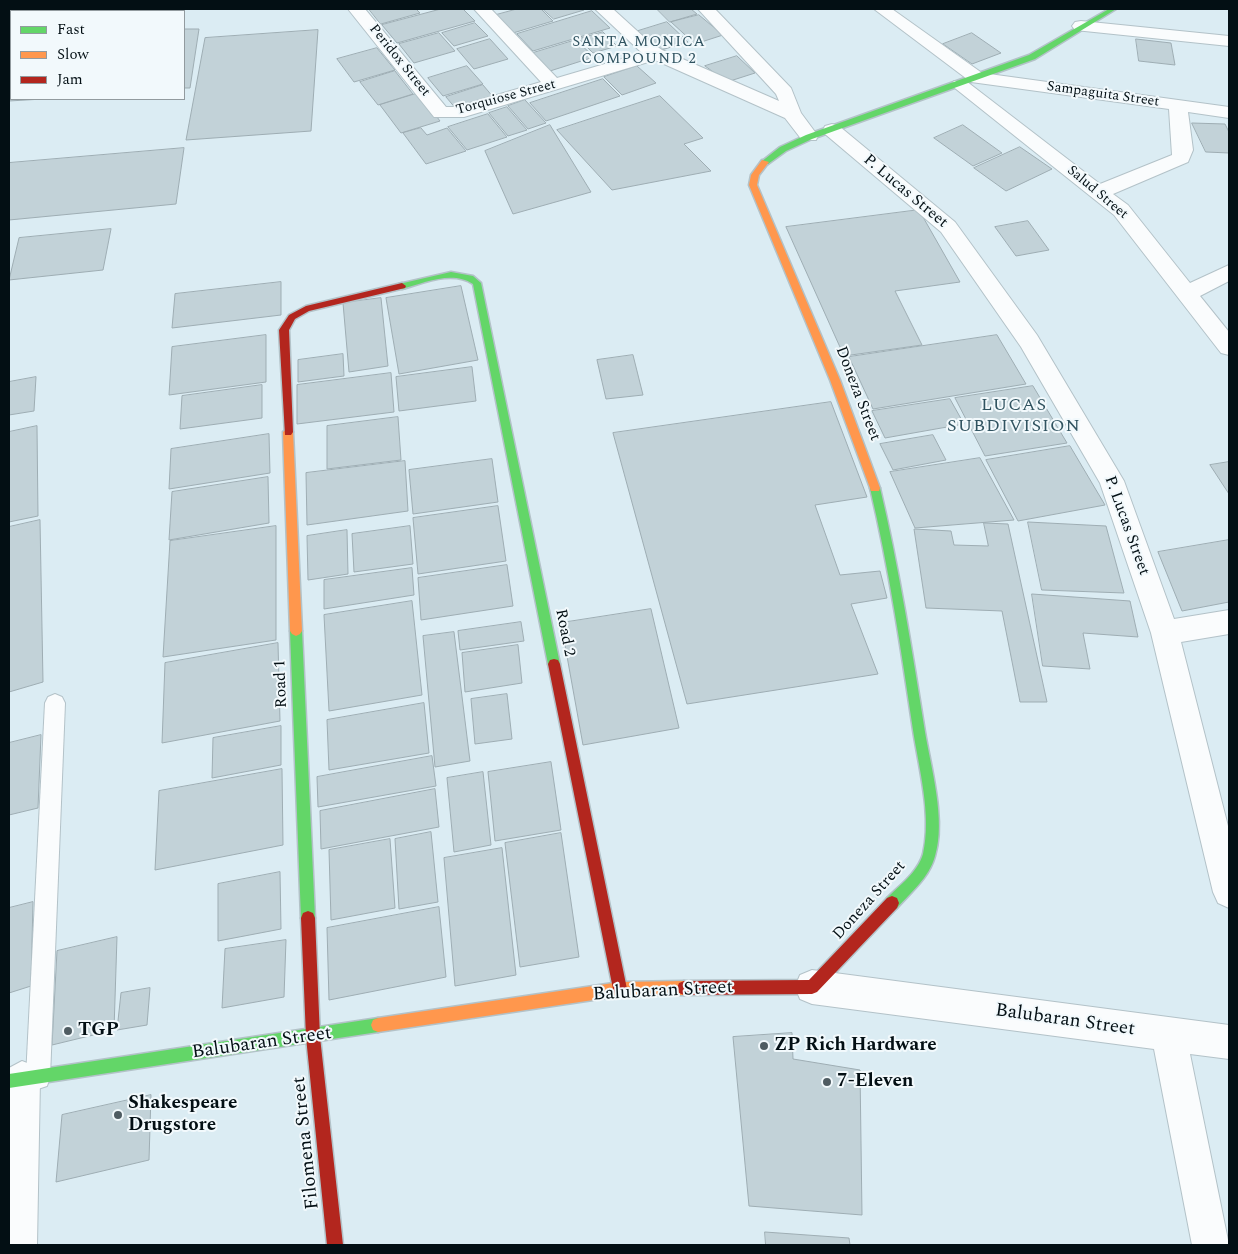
<!DOCTYPE html>
<html>
<head>
<meta charset="utf-8">
<style>
	body { margin:0 }
	#map { position:relative; width:1238px; height:1254px; overflow:hidden; background:#dbecf3; font-family:Spectral,serif }
	canvas { display:block }
	.frame { position:absolute; inset:0; border:10px solid #030f14; pointer-events:none }
	.legend { position:absolute; left:10px; top:10px; width:175px; height:90px; box-sizing:border-box; background:#f2f9fc; border:1px solid #929b9f; margin:0; padding:6px 9px; list-style:none; font-size:15px; color:#030f14 }
	.legend li { display:flex; align-items:center; gap:10px; height:25px }
	.legend b { width:25px; border:1px solid #929b9f }
</style>
</head>
<body>
<div id="map">
<canvas width="1238" height="1254"></canvas>
<div class="frame"></div>
<ul class="legend">
<li><b style="height:6px;background:#63d668"></b>Fast</li>
<li><b style="height:6px;background:#ff974d"></b>Slow</li>
<li><b style="height:6px;background:#b3261e"></b>Jam</li>
</ul>
</div>
<script>
const context = document.querySelector('canvas').getContext('2d');
context.lineJoin = 'round';
function paint(path, color) {
  context.fillStyle = color;
  context.fill(path, 'evenodd');
}
function stroke(path, color, width, dash) {
  context.strokeStyle = color;
  context.lineWidth = width;
  context.lineCap = dash ? 'butt' : 'round';
  context.setLineDash(dash || []);
  context.stroke(path);
}
function label(font, color, halo, rows, align = 'center') {
  context.font = font + ' Spectral,serif';
  context.lineWidth = 4;
  context.setLineDash([]);
  context.textBaseline = 'middle';
  context.strokeStyle = halo;
  context.fillStyle = color;
  for (const [text, x, y, turn = 0] of rows) {
    context.save();
    context.translate(x, y);
    context.rotate((+turn || 0) * Math.PI / 180);
    context.textAlign = isNaN(turn) ? turn : align;
    if (halo) context.strokeText(text, 0, 0);
    context.fillText(text, 0, 0);
    context.restore();
  }
}
const building = new Path2D(`
	M86,9H127L128,11H86Z
	M369,9H416L420,13L381,24Z
	M441,9H463L475,21L397,43L382,25Z
	M517,9H541L553,21L513,33L496,15Z
	M543,9H582L584,10L554,19Z
	M657,9H691L697,14L670,22Z
	M592,11L610,28L533,51L517,34Z
	M699,15L723,35L695,44L671,22Z
	M667,22L688,42L658,51L638,31Z
	M475,23L488,36L454,46L442,33Z
	M9,28H11V99H43L9,101Z
	M184,29H199L190,88H184Z
	M318,30L311,131L186,140L205,38Z
	M603,32L617,46L593,53L579,39Z
	M439,33L455,51L414,63L399,44Z
	M972,33L1001,53L972,64L943,44Z
	M490,39L508,59L474,69L457,49Z
	M1136,39L1171,43L1175,65L1139,61Z
	M576,40L594,57L550,71L533,53Z
	M377,48L395,70L354,82L337,59Z
	M737,56L755,73L727,82L705,66Z
	M467,66L483,84L443,96L428,78Z
	M637,66L656,83L622,95L604,77Z
	M395,71L413,94L378,105L360,82Z
	M603,79L620,96L546,121L530,103Z
	M483,85L494,98L457,110L446,97Z
	M419,93L440,121L401,133L380,105Z
	M660,96L703,138L684,144L711,171L612,190L557,130Z
	M525,100L546,123L528,129L508,106Z
	M507,107L527,130L508,136L489,113Z
	M488,114L507,137L467,150L448,127Z
	M1192,123L1225,124L1229,132V153L1206,152Z
	M550,125L591,192L513,214L485,151Z
	M963,125L1002,153L973,166L934,138Z
	M421,128L427,135L447,128L466,151L426,164L403,133Z
	M1020,147L1052,169L1006,191L974,168Z
	M184,148L176,204L9,220V163Z
	M919,210L960,282L895,291L922,345L844,356L786,227Z
	M1028,221L1049,250L1016,256L995,227Z
	M111,229L103,270L9,280L19,238Z
	M281,282V315L172,328L175,294Z
	M461,286L478,360L399,374L386,298Z
	M381,298L388,366L349,372L343,303Z
	M266,335V382L169,395L172,347Z
	M997,335L1026,384L873,409L849,357Z
	M343,354L344,376L298,382V360Z
	M633,355L643,395L606,399L597,360Z
	M472,367L476,401L399,411L396,377Z
	M391,373L394,412L297,424V385Z
	M36,377L34,411L9,415V382Z
	M262,385V418L180,429L182,396Z
	M1033,386L1067,443L985,456L955,398Z
	M950,399L964,424L885,438L872,411Z
	M831,402L867,497L815,505L840,575L880,571L887,598L851,604L878,674L687,704L613,433Z
	M398,417L401,460L327,469V426Z
	M37,426L38,516L9,522V432Z
	M269,434L270,473L169,489L171,449Z
	M933,435L946,460L893,470L880,444Z
	M1070,446L1105,505L1018,521L986,460Z
	M980,458L1014,520L915,528L890,472Z
	M492,459L498,502L413,514L409,470Z
	M405,461L408,511L307,525L306,473Z
	M1229,462V494L1210,465Z
	M268,477L269,523L169,540L172,492Z
	M498,506L506,561L418,574L413,518Z
	M40,520L43,682L9,692V527Z
	M1028,522L1106,526L1124,593L1042,590Z
	M984,523L1008,524L1047,702H1020L1002,611L926,608L914,529L951,531L954,545L988,546Z
	M276,526V640L163,657L170,541Z
	M410,526L413,564L354,572L352,534Z
	M347,530L348,574L308,580L307,536Z
	M1229,540V602L1182,611L1158,552Z
	M507,565L513,606L421,620L418,578Z
	M412,568L414,595L324,609V580Z
	M1032,594L1130,601L1138,637L1083,633L1090,669L1043,666Z
	M412,601L422,695L329,711L324,615Z
	M651,609L679,728L583,745L561,623Z
	M521,622L524,641L460,650L458,631Z
	M454,632L470,761L435,767L423,636Z
	M278,643L280,721L162,743L165,663Z
	M518,645L522,683L465,692L462,653Z
	M507,694L512,739L475,744L471,699Z
	M424,703L429,753L329,770L327,720Z
	M281,726V765L212,778L213,738Z
	M41,735L38,808L9,815V743Z
	M432,756L436,786L318,807L317,777Z
	M551,762L561,830L495,841L488,772Z
	M282,769L283,845L155,870L159,791Z
	M483,772L491,845L454,852L447,778Z
	M435,789L439,827L321,849L320,811Z
	M431,832L438,902L399,909L395,839Z
	M561,833L579,957L520,967L505,843Z
	M390,839L395,908L331,920L329,850Z
	M502,848L516,975L455,986L444,858Z
	M280,872L281,929L218,941V884Z
	M33,902L31,986L9,993V908Z
	M439,907L446,977L329,1000L327,928Z
	M117,937L114,1030L52,1045L57,951Z
	M286,940L284,997L222,1008L225,949Z
	M150,988L147,1025L117,1030L121,993Z
	M792,1033L793,1059L860,1070L862,1215L749,1206L733,1037Z
	M151,1095L149,1160L56,1182L62,1115Z
	M765,1232L849,1238L850,1245H766Z`);
paint(building, '#c2d2d8');
stroke(building, '#9eadb3', 1);
const lane = new Path2D(`
	M55,694L62,697L65,703L50,1077L47,1086L38,1089L29,1086L26,1077L45,703L48,697Z`);
const street = new Path2D(`
	M348,9H365L446,107H456L541,82L474,9H491L557,78L642,53L595,9H613L646,39L662,50L779,101L776,94L698,9H715L791,88L801,113L818,136L816,140H802L785,118L655,60L464,117H434Z
	M874,9H892L982,73L1229,107V118L1188,112L1193,150L1188,162L1113,194L1128,205L1190,283L1229,265V281L1200,296L1229,332V355L1221,353L1114,215L951,85L954,81H966L1100,184L1172,155L1169,109L971,82Z
	M1081,21L1229,36V46L1075,30L1072,26L1075,22Z
	M832,124L839,126L955,222L1037,335L1124,481L1174,619L1229,610V634L1181,642L1229,830V908L1218,903L1213,892L1151,633L1100,483L1021,347L941,232L825,134L823,130L825,126Z
	M812,970L1229,1025V1059L1190,1054L1229,1245H1192L1154,1049L812,1004L800,999L795,987L800,975Z
	M22,1061L35,1066L40,1079L37,1245H9V1068Z`);
const fast = new Path2D(`
	M1109,9H1116L1035,59L812,139L786,151L768,164L761,162L780,147L806,135L1029,55Z
	M451,272L473,276L481,283L560,664L558,668L554,669L550,668L548,664L473,284C452,270 424,283 402,289L398,286L399,284Z
	M875,484L880,488C899,568 912,650 925,732C931,768 946,820 935,856C929,878 911,892 897,908L892,910L887,908L885,903L887,898C899,886 918,872 923,854C932,815 919,769 913,730C901,649 889,568 870,488Z
	M296,626L300,628L302,631L315,918L313,923L308,925L303,923L301,918L290,631L292,628Z
	M378,1018L383,1020L385,1025L383,1030L378,1032L9,1088V1074Z`);
const slow = new Path2D(`
	M762,160L769,162L759,175L757,185L840,380L880,488L879,491H871L870,488L830,380L749,185L751,175Z
	M288,428L293,432L302,631L300,634L296,636L292,634L290,631L283,432Z
	M684,981L689,983L691,988L689,993L684,995L620,996L378,1032L373,1030L371,1025L373,1020L378,1018L620,982Z`);
const jam = new Path2D(`
	M402,283L406,286L405,288L309,311L295,319L289,330L293,432L291,435H285L279,330L289,315L306,306Z
	M554,659L558,660L560,664L627,989L625,994L620,996L615,994L613,989L548,664L550,660Z
	M892,896L897,898L899,903L897,908L817,992L812,994L684,995L679,993L677,988L679,983L684,981L809,980L887,898Z
	M308,911L313,913L315,918L320,1037L343,1245H327L306,1037L301,918L303,913Z`);
stroke(lane, '#b3c2c8', 2);
stroke(street, '#b3c2c8', 2);
stroke(fast, '#b3c2c8', 3);
stroke(slow, '#b3c2c8', 3);
stroke(jam, '#b3c2c8', 3);
paint(lane, '#fafcfd');
paint(street, '#fafcfd');
paint(fast, '#63d668');
paint(slow, '#ff974d');
paint(jam, '#b3261e');
for (const [x, y, r, color] of [
	[68,1031,5,"#4f5c62"],
	[764,1046,5,"#4f5c62"],
	[827,1082,5,"#4f5c62"],
	[118,1115,5,"#4f5c62"]
]) {
  const dot = new Path2D();
  dot.arc(x, y, r, 0, 2 * Math.PI);
  context.fillStyle = color;
  context.fill(dot);
  stroke(dot, '#f2f9fc', 2);
}
label('14px', '#030f14', '#f2f9fc', [
	["Peridox Street",399,61,51],
	["Sampaguita Street",1103,95,8],
	["Torquiose Street",506,98,-15],
	["Salud Street",1097,193,40]
]);
context.letterSpacing = '1px';
label('15px', '#305360', '#f2f9fc', [
	["SANTA MONICA",639,43],
	["COMPOUND 2",639,60]
]);
context.letterSpacing = '0px';
label('16px', '#030f14', '#f2f9fc', [
	["P. Lucas Street",905,192,40],
	["Doneza Street",857,394,69],
	["P. Lucas Street",1126,526,70],
	["Road 2",564,633,79],
	["Road 1",282,684,-92],
	["Doneza Street",870,901,-48]
]);
context.letterSpacing = '1px';
label('18px', '#305360', '#f2f9fc', [
	["LUCAS",1014,406],
	["SUBDIVISION",1014,427]
]);
context.letterSpacing = '0px';
label('19px', '#030f14', '#f2f9fc', [
	["Balubaran Street",663,992,-3],
	["Balubaran Street",1065,1021,8],
	["Balubaran Street",262,1044,-8],
	["Filomena Street",307,1143,-96]
]);
label('bold 19px', '#030f14', '#f2f9fc', [
	["TGP",78,1031],
	["ZP Rich Hardware",774,1046],
	["7-Eleven",837,1082],
	["Shakespeare",128,1104],
	["Drugstore",128,1126]
], 'left');
</script>
</body>
</html>
